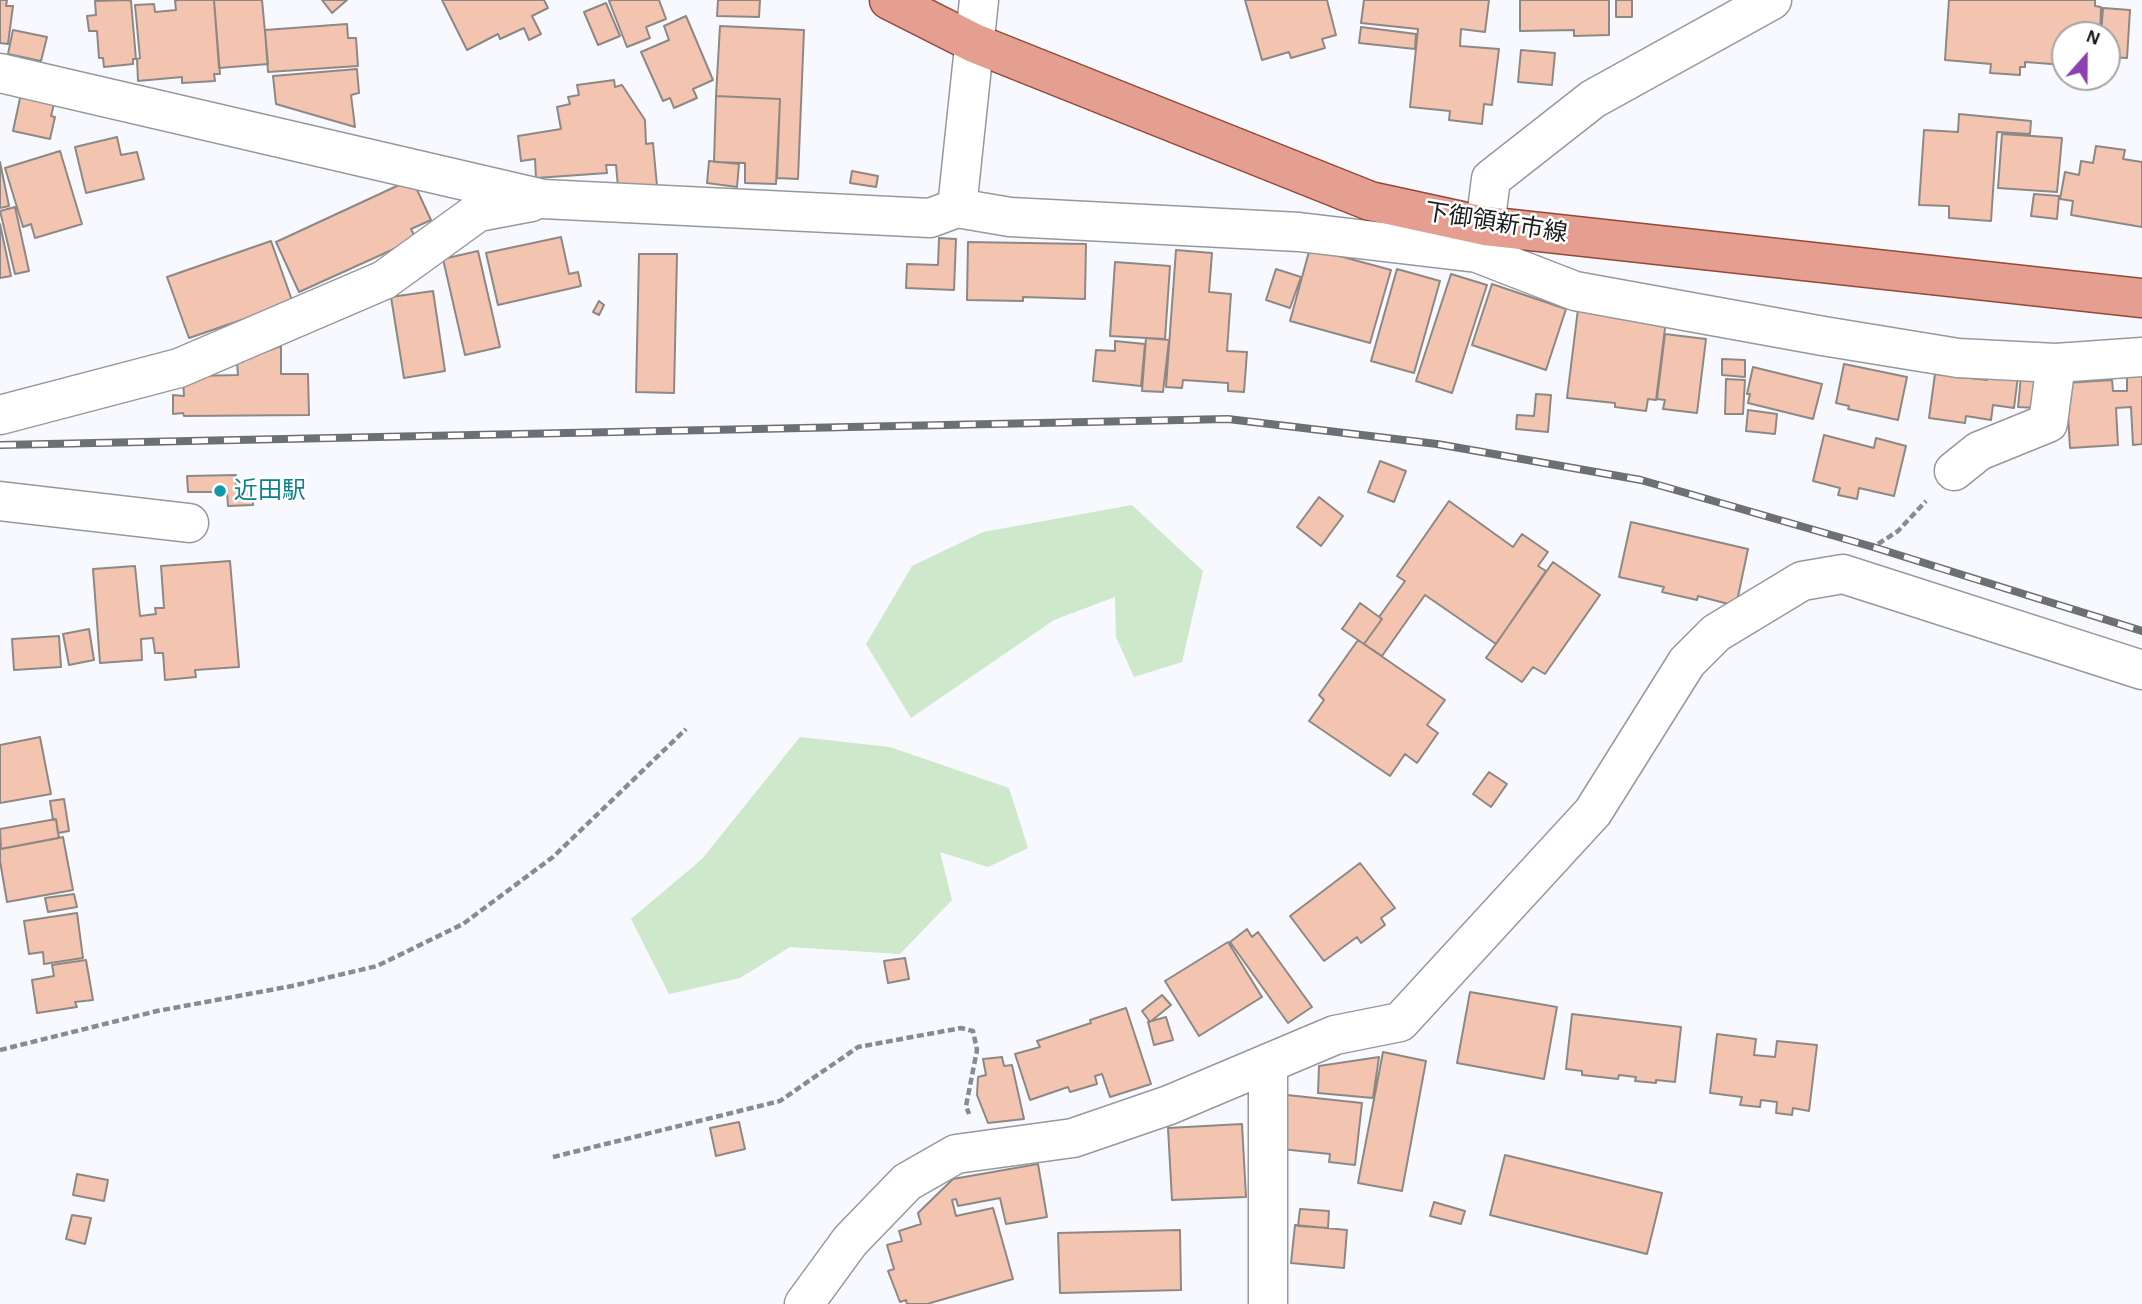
<!DOCTYPE html>
<html>
<head>
<meta charset="utf-8">
<style>
	body { margin:0 }
	#map { position:relative; width:2142px; height:1304px; overflow:hidden; background:#f7f9ff; font-family:"Alegreya Sans",sans-serif }
	canvas { display:block }
	.north { position:absolute; left:2051px; top:21px; width:70px; height:70px; box-sizing:border-box; background:#fff; border:2px solid #a4a4a5; border-radius:50%; rotate:21deg; font-size:19px; font-weight:700; line-height:28px; text-align:center; color:#1b1c1e }
	.north::after { content:''; display:block; margin:auto; width:24px; height:32px; background:#8c40b2; clip-path:polygon(50% 0,100% 100%,50% 72%,0 100%) }
</style>
</head>
<body>
<div id="map">
<canvas width="2142" height="1304"></canvas>
<div class="north">N</div>
</div>
<script>
const context = document.querySelector('canvas').getContext('2d');
context.lineJoin = 'round';
function paint(path, color) {
  context.fillStyle = color;
  context.fill(path, 'evenodd');
}
function stroke(path, color, width, dash) {
  context.strokeStyle = color;
  context.lineWidth = width;
  context.lineCap = dash ? 'butt' : 'round';
  context.setLineDash(dash || []);
  context.stroke(path);
}
function label(font, color, halo, rows, align = 'center') {
  context.font = font + ' "Alegreya Sans","Noto Sans JP",sans-serif';
  context.lineWidth = 5;
  context.setLineDash([]);
  context.textBaseline = 'middle';
  context.strokeStyle = halo;
  context.fillStyle = color;
  for (const [text, x, y, turn = 0] of rows) {
    context.save();
    context.translate(x, y);
    context.rotate((+turn || 0) * Math.PI / 180);
    context.textAlign = isNaN(turn) ? turn : align;
    if (halo) context.strokeText(text, 0, 0);
    context.fillText(text, 0, 0);
    context.restore();
  }
}
paint(new Path2D(`
	M1132,505L1203,571L1182,662L1134,677L1116,637L1115,597L1054,620L911,718L866,644L912,566L983,532Z
	M800,737L890,747L1009,788L1028,848L988,867L940,852L952,900L900,954L790,947L740,978L669,994L631,919L702,859Z`), '#cde8ca');
const building = new Path2D(`
	M0,0H7L6,6H13L8,44L0,43Z
	M128,0L131,1L136,59H133V64L104,67L103,58H99L97,31H89L87,16L96,15L95,1Z
	M214,0H262L268,64L219,68Z
	M214,0L220,74H214L215,81L182,83V77L138,81L137,59L140,58L135,5L154,4L155,12L176,10L175,1L178,0Z
	M322,0H347L332,13Z
	M442,0H544L548,8L532,16L541,34L529,40L524,28L500,39L498,34L467,50Z
	M612,0H659L666,19L646,27L650,38L627,47L609,1Z
	M718,0H760L759,17L717,16Z
	M1245,0H1327L1336,35L1322,39L1325,48L1291,58L1289,52L1262,60Z
	M1364,0H1489L1485,32L1461,29L1460,46L1499,49L1492,105L1484,104L1482,124L1449,120L1450,111L1410,107L1418,29L1361,23Z
	M1520,0H1609V35L1574,36V30L1520,31Z
	M1616,0H1632V17H1616Z
	M1949,0H2095V6L2101,7L2100,35H2065V65L2025,62V67H2020V75L1990,73L1991,64L1945,60Z
	M606,3L620,36L598,45L584,12Z
	M2103,8L2130,10L2127,58L2107,57V35H2101Z
	M686,16L713,80L693,89L697,98L674,108L670,98L663,101L641,52L669,40L664,26Z
	M347,24L348,38H356L358,66L268,72L265,30Z
	M720,26L804,30L798,179L777,178L780,99L716,96Z
	M1361,27L1416,34L1415,49L1359,43Z
	M13,30L47,37L41,61L8,54Z
	M1521,50L1555,53L1552,85L1518,82Z
	M357,69L359,93L351,95L355,127L276,104L273,76Z
	M614,80L615,87L622,85L645,120L646,144L653,143L657,186L618,187L616,165H606L607,173L536,178L535,159L521,161L518,136L561,129L557,107L570,104L568,97L579,95L577,85Z
	M22,89L56,96L51,116L55,117L50,139L13,131Z
	M716,96L780,99L776,184L745,183V163L714,162Z
	M1959,114L2031,121L2030,134L1997,132L1991,221L1949,218V206L1919,205L1924,130L1958,132Z
	M2002,134L2062,138L2057,192L1998,188Z
	M117,137L121,155L137,152L144,179L86,193L75,147Z
	M2096,146L2125,150L2123,159L2142,162V227L2071,215L2073,201L2060,199L2065,172L2079,175L2081,161L2093,163Z
	M60,151L82,224L35,238L31,224L23,227L5,168Z
	M709,161L739,164L737,187L707,183Z
	M0,162L9,206L0,208Z
	M852,171L878,176L876,187L850,183Z
	M412,179L431,220L411,229L416,239L299,292L276,242Z
	M2034,194L2059,196L2057,219L2031,216Z
	M15,207L29,271L15,274L0,211Z
	M0,224L11,276L0,278Z
	M561,237L569,274L578,272L581,286L498,305L486,253Z
	M939,238L956,239L954,290L906,288L907,264L938,265Z
	M271,241L294,306L253,316L189,338L167,277Z
	M968,242L1086,244L1085,299L1023,297V301L967,300Z
	M1310,248L1391,270L1370,343L1290,321Z
	M1176,250L1212,253L1209,292L1231,294L1227,351L1247,352L1244,392L1228,391V383L1183,380L1182,388L1166,387Z
	M478,251L500,347L465,355L443,259Z
	M639,254H677L674,393L636,392Z
	M1115,262L1170,266L1165,339L1110,336Z
	M1276,269L1301,277L1290,308L1266,300Z
	M1397,269L1440,281L1414,373L1371,361Z
	M1451,274L1487,285L1452,393L1416,381Z
	M1492,284L1566,309L1546,370L1472,345Z
	M433,291L445,371L404,378L391,297Z
	M599,301L604,305L599,315L593,312Z
	M1578,309L1666,320L1656,400L1648,399L1646,411L1615,407V403L1567,398Z
	M1665,334L1706,339L1697,413L1663,409L1665,400L1657,399Z
	M1146,338L1169,340L1163,392L1142,391Z
	M1115,341L1145,344L1141,386L1093,381L1096,350L1115,351Z
	M281,346V374H308L309,415L184,416L183,413L173,414V395L184,396L183,380L195,376L238,375L237,362Z
	M1722,359L1745,360V377L1722,375Z
	M1844,364L1907,377L1898,420L1848,409L1849,406L1836,403Z
	M1753,367L1822,384L1813,419L1748,403L1750,394H1747Z
	M1988,372L2018,376L2014,408L1993,405L1991,420L1966,416L1965,423L1929,418L1935,374L1987,380Z
	M2142,375V444L2133,445L2131,407L2116,408L2118,445L2070,448L2066,383L2112,380L2113,391H2127V376Z
	M2021,376L2038,378L2036,408L2018,407Z
	M1726,379L1745,380L1743,414H1725Z
	M1536,394L1551,395L1548,432L1516,429L1517,415L1534,416Z
	M1748,410L1777,414L1775,434L1746,431Z
	M1824,435L1874,448L1876,438L1906,446L1894,496L1859,488L1857,499L1838,495L1840,488L1813,481Z
	M1380,461L1406,471L1394,502L1368,492Z
	M236,475V490L253,489V505L228,506L227,492H188L187,476Z
	M1319,497L1343,516L1321,546L1297,527Z
	M1449,501L1513,547L1522,534L1548,552L1538,566L1546,571L1496,644L1425,595L1382,656L1364,644L1382,619L1379,617L1405,581L1397,576Z
	M1631,522L1748,549L1736,606L1698,596L1697,600L1662,592L1664,587L1619,577Z
	M230,561L239,667L195,670L196,677L165,680L163,653H155L153,638L141,639L142,660L100,663L93,569L135,566L140,616L156,614L155,608H164L161,566Z
	M1553,562L1600,595L1545,674L1533,667L1522,682L1486,658Z
	M1360,603L1382,619L1364,644L1342,629Z
	M89,629L94,660L69,665L63,634Z
	M59,636L61,667L14,670L12,639Z
	M1358,640L1445,700L1427,725L1438,733L1417,763L1405,754L1390,776L1309,721L1324,700L1319,695Z
	M40,737L51,794L0,803V745Z
	M1489,772L1507,784L1491,807L1473,794Z
	M64,799L69,831L58,833L56,819L53,820L50,801Z
	M56,819L59,838L1,849L0,829Z
	M63,837L73,890L7,902L0,861V849Z
	M1360,863L1395,908L1381,918L1385,925L1361,943L1357,937L1324,961L1290,916Z
	M74,894L77,907L48,912L45,898Z
	M77,913L83,958L44,964L43,952L29,954L24,921Z
	M1247,929L1252,937L1258,932L1312,1007L1288,1023L1230,942Z
	M1228,942L1262,997L1199,1036L1165,981Z
	M905,958L909,979L888,983L884,961Z
	M86,960L93,1000L75,1002L77,1007L37,1013L32,980L54,976L52,965Z
	M1470,992L1557,1007L1544,1079L1457,1063Z
	M1162,995L1171,1005L1150,1022L1142,1011Z
	M1126,1008L1151,1084L1110,1097L1102,1074L1095,1076L1097,1084L1070,1092L1068,1087L1030,1100L1015,1054L1040,1047L1037,1041L1091,1023L1090,1020Z
	M1572,1014L1681,1027L1675,1082L1656,1080V1083L1635,1081L1636,1077L1619,1075L1618,1079L1582,1075V1071L1566,1069Z
	M1166,1017L1173,1040L1154,1045L1148,1022Z
	M1717,1034L1756,1039L1754,1055L1775,1057L1777,1041L1817,1045L1809,1111L1793,1108L1792,1115L1776,1113L1777,1102L1761,1100L1760,1107L1740,1105L1742,1097L1710,1093Z
	M1383,1052L1426,1061L1402,1191L1358,1183Z
	M1002,1057L1004,1066L1012,1065L1024,1119L988,1123L977,1095L978,1077L986,1075L983,1059Z
	M1379,1057L1373,1098L1318,1093L1319,1066Z
	M1287,1095L1362,1103L1355,1165L1329,1162L1330,1154L1281,1149Z
	M739,1122L745,1149L716,1156L710,1128Z
	M1242,1124L1246,1197L1172,1200L1168,1128Z
	M1505,1155L1662,1193L1647,1254L1490,1215Z
	M1038,1164L1047,1217L1006,1224L1000,1198L958,1206L956,1199L952,1200L956,1216L993,1208L1013,1279L927,1304H907L906,1300L900,1302L888,1271L894,1269L887,1245L902,1241L899,1231L921,1224L918,1213L953,1179Z
	M77,1174L108,1180L104,1201L73,1195Z
	M1434,1202L1465,1211L1461,1224L1430,1216Z
	M1300,1209L1329,1211L1328,1228L1298,1226Z
	M72,1215L91,1218L85,1244L66,1239Z
	M1295,1225L1347,1230L1344,1268L1291,1263Z
	M1180,1230L1181,1290L1060,1293L1058,1233Z`);
paint(building, '#f3c5b0');
stroke(building, '#8e8885', 2);
const minor = new Path2D(`
	M0,73L543,199L930,218L957,208L979,0
	M957,208L1010,217L1299,232L1477,253L1485,226L1491,179L1593,99L1772,0
	M1477,253L1575,291L1823,336L1958,358L2056,363L2142,357
	M0,415L179,368L384,280L478,212L531,202
	M1954,471L1979,451L2048,423L2056,363
	M0,501L189,523
	M1268,1063V1304
	M804,1304L850,1241L907,1182L956,1154L1073,1138L1169,1105L1335,1035L1400,1022L1593,812L1687,662L1716,633L1802,581L1843,574L2142,670`);
const major = new Path2D(`
	M889,0L974,43L1370,201L1485,226L2142,298`);
stroke(minor, '#97989d', 41);
stroke(major, '#934839', 41);
stroke(new Path2D(`
	M1878,544L1898,531L1926,501
	M0,1050L157,1011L292,986L377,966L463,924L553,857L686,729
	M553,1157L780,1101L858,1047L961,1028L973,1031L977,1050L966,1106L969,1114`), '#8a8b8f', 4.5, [7, 3.5]);
stroke(minor, '#fff', 38);
stroke(major, '#e59f91', 38);
const rail = new Path2D(`
	M0,445L1228,419L1437,444L1641,480L1873,547L2142,631`);
stroke(rail, '#6e6f73', 8);
stroke(rail, '#fff', 5, [16]);
for (const [x, y, r, color] of [
	[220,491,7,"#0f9aa8"]
]) {
  const dot = new Path2D();
  dot.arc(x, y, r, 0, 2 * Math.PI);
  context.fillStyle = color;
  context.fill(dot);
  stroke(dot, '#fff', 2.5);
}
label('24px', '#1b1c1e', '#fff', [
	["下御領新市線",1496,223,9]
]);
label('24px', '#0d838f', '#fff', [
	["近田駅",234,491]
], 'left');
</script>
</body>
</html>
